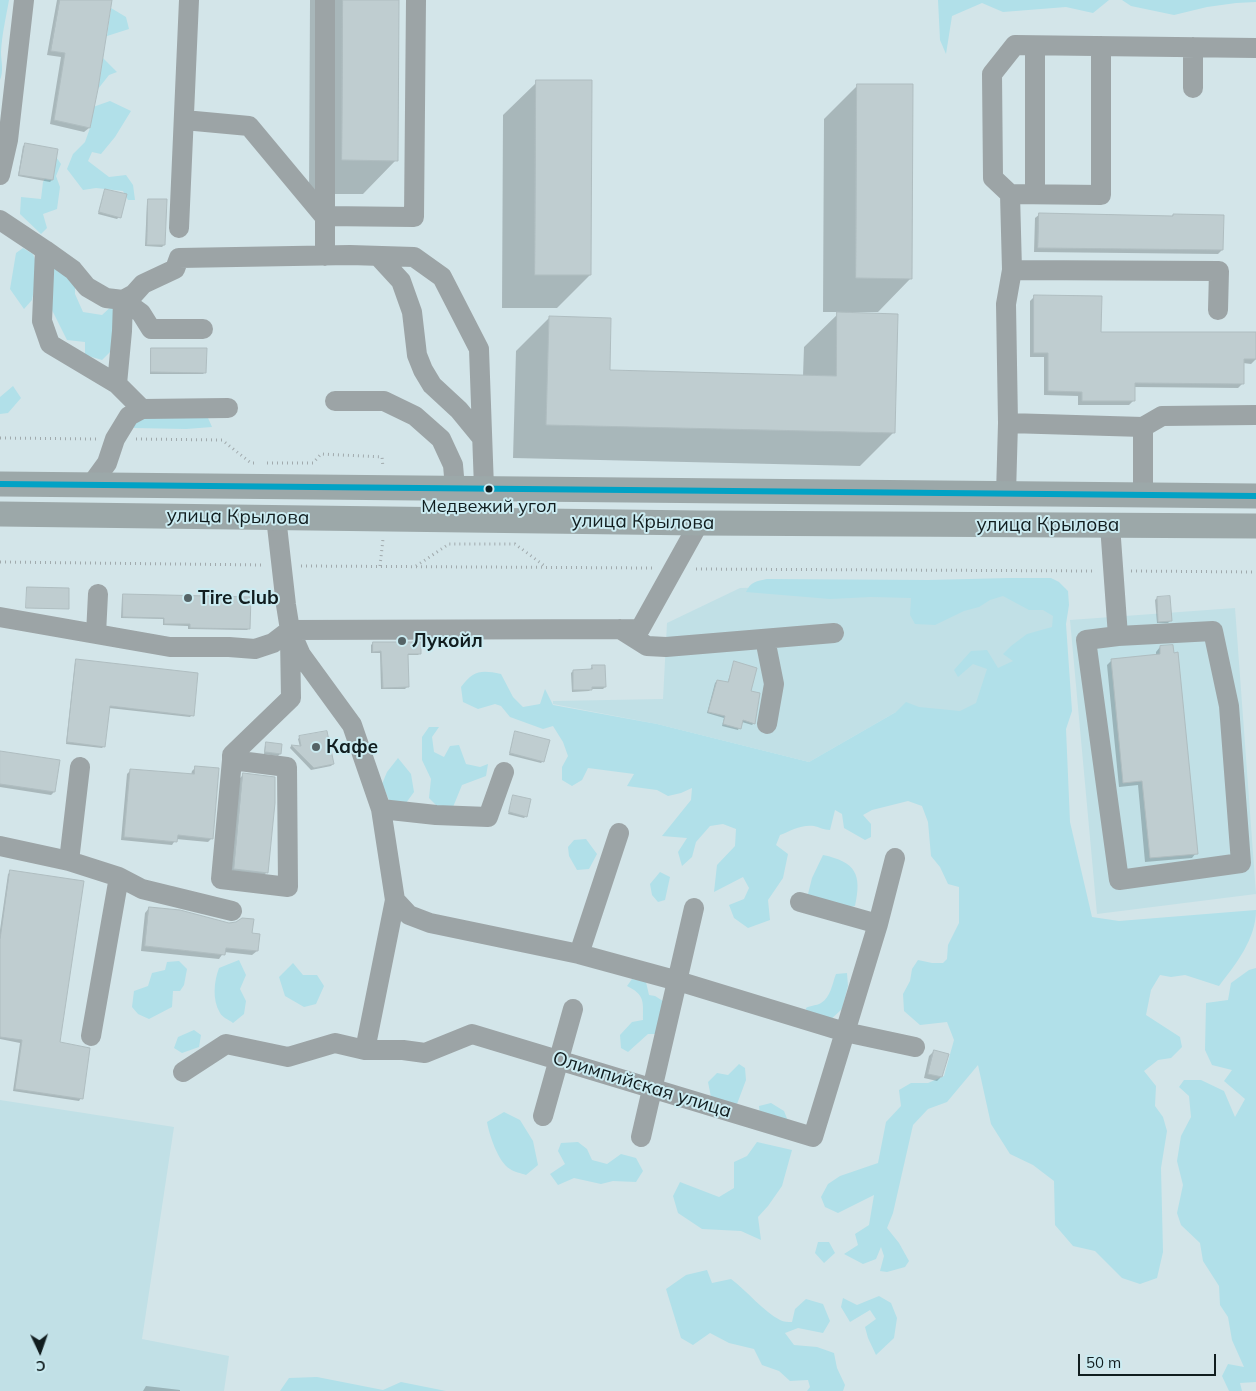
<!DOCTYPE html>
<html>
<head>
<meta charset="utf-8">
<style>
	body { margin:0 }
	#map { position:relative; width:1256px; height:1391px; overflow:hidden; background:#d3e5e9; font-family:Mulish,sans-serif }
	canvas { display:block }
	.north { position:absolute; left:15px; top:1326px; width:50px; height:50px; -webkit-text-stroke:4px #cbebf1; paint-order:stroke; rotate:177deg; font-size:14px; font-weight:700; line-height:20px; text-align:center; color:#111d1f }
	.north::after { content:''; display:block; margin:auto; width:18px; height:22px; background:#111d1f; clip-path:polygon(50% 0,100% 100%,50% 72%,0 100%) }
	.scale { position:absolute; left:1078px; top:1354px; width:138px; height:22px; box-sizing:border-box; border:2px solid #111d1f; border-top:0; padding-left:6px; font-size:15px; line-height:18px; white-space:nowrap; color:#111d1f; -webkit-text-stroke:4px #cbebf1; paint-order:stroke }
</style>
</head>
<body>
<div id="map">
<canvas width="1256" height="1391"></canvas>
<div class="north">С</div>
<div class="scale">50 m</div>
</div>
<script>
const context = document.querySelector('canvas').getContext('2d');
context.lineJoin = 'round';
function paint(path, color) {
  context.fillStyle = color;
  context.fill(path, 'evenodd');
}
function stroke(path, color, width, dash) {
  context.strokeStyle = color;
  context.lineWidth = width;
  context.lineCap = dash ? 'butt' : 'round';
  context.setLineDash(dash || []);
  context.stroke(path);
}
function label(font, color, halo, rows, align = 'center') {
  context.font = font + ' Mulish,sans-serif';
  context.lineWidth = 4;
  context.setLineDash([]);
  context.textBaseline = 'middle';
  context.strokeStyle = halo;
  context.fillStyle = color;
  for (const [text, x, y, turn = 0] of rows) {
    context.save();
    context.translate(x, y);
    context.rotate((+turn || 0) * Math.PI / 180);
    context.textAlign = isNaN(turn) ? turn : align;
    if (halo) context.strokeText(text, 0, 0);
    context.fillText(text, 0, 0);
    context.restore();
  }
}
paint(new Path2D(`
	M1043,581L1060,618L1064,726L896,712L809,762L657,724L553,704V701L663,699L667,623L740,588Z
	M1235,608L1256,894L1097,914L1070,620Z
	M0,1100L174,1127L142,1339L229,1356L224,1391H0Z`), '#c1e0e6');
paint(new Path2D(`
	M0,0H9C6,17 2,34 1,52C1,61 4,71 0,80Z
	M938,0H1109L1093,13L1066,7L1003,12L982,3L952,16L946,54L940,40Z
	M1122,0H1256V2L1236,3L1207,7L1174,15L1131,6Z
	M111,8L126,17L129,29L107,36Z
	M103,58L117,72L109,75L98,89Z
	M110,101L131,111L115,137L101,154L92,152L88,161L109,177L126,175L133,185L135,200H128L123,191L96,188L83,190L67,169L73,154L85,142L90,128L93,107Z
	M54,154L61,164L56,176L60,187L57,209L43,214L47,228L41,234L20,214L21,197L41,199L43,182L48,173Z
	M23,248L33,254L38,267L32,300L24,309L10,289L16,253Z
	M51,266L75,276V294L83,312L102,315L115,303L112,350L102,360L85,355V342L67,340L52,310Z
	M13,386L21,398L8,413L0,414V397Z
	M145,416L208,418L212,427L186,429L134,428L131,422Z
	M1010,578H1051L1059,582L1068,591L1069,605L1066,624L1072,711L1066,729L1070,822L1092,917L1119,921L1256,910C1256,939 1236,964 1219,986L1185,975L1171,977L1160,975L1151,990L1146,1015L1180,1037L1182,1047L1171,1058L1158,1060L1144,1071L1156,1086L1155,1106L1163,1117L1167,1131L1161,1168L1163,1252L1157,1278L1140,1284L1122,1278L1095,1251L1073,1246L1055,1225L1054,1181L1033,1165L1010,1154L991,1124L978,1065L947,1102L928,1109L913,1125L893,1213L887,1228L899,1243L909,1261L905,1267L887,1272L880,1271L884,1256L881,1247L876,1259L863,1264L844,1254L858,1245L855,1234L869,1225L874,1195L838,1213L825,1207L821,1197L828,1184L840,1176L878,1163L886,1122L901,1106L899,1090L911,1083H928L944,1076L954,1040L947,1022L920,1025L904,1011L903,994L910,981L912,969L918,960L932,963H943L947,959L948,945L959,923V887L948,884L940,867L931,856L928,822L922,806L908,801L872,810L863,815L871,824V837L865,840L844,828L842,814L835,810L830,830C824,830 819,827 814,826C802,824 790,831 780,835L776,845L788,854L783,878L768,900L770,920L748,928L734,918L729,905L744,899L749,888L743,877L714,892L717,865L735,846L736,829L723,824L710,826L696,842L692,857L682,866L678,852L687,838L662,836L691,800L692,788L681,793L668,796L657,790L627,786L634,774L588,768L582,780L572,786L562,780V767L568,756L563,742L553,726L543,729L510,717L501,706L495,704L478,709L463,702L461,687C474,670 481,670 501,674L513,697L523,707L540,704L545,689L553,705L657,724L809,762L896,712L906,702L919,707L960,711L976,703L987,669L973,664L958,677L954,670L971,651L987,650L998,668L1013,661L1003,654L1011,646L1027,634L1052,627L1053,616L1043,610H1029L1003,596L990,600L979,607L964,611L935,625L915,624L910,615L911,598L871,597L830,599L746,592C750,582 757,581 767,579L928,580Z
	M429,727H439L432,737L434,752L444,757L450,746L459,745L466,764L480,767L488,764L486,776L462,785L453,807H438L429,798L431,779L422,760V737Z
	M398,758L411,774L414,792L406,803L389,800L382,784L387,772Z
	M586,839L597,854L589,869L577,870L569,856L568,847L574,840Z
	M823,855C856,862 862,874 855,906L841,909L807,898L812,878Z
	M660,872L670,877L665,900L658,902L652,895L650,884Z
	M239,960L246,975L240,989L246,1001L244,1014L233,1023C229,1020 222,1017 220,1013C212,1000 214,981 219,968Z
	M179,961L187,969L184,985L180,991H173L172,1007L149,1019L138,1014L132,1007L134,991L148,986L152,973L165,970L167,962Z
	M293,963L303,975H317L324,986L316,1004L304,1007L285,996L279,977Z
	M1256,968V1382L1240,1383L1242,1391H1229L1222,1376L1228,1364L1244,1367L1232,1340L1228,1317L1220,1305L1219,1286L1203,1261L1200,1243L1181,1225L1177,1213L1183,1185L1177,1161L1181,1136L1191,1117L1189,1096L1179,1087L1184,1080H1201L1224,1091L1235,1117L1245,1099L1224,1081L1232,1070L1212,1065L1205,1050L1206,1003L1228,1000L1231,983L1249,970Z
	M847,973L848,986L842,1009L828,1022L807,1017L806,1008C811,1005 816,1006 821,1003C831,997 832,984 836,974Z
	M632,979L646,982L649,995L655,996L666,1003L660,1034H648L628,1052L621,1048L620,1035L632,1022L643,1020C643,1001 645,995 627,986Z
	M194,1030L201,1035L199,1047L182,1053L174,1048L178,1037Z
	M739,1064L745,1068L746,1080L737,1104L711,1097L708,1082L717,1073L728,1075Z
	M771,1103L784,1111L788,1121L760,1115L759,1106Z
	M504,1112L520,1120L533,1141L538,1165L526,1175C521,1173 514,1172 510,1169C498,1162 489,1134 487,1122Z
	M578,1142L587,1149L592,1160L607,1164L621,1154L636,1158L643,1171L636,1182L613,1181L601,1184L574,1178L558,1185L550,1174L565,1164L558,1151L561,1143Z
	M757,1142L792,1150L782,1186L768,1206L758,1217L761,1240L741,1231L702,1229L678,1213L673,1196L680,1182L719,1197L734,1188V1162L747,1156Z
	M818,1242H829L835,1253L824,1263L815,1253Z
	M707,1270L712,1283L731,1279C747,1291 763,1311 780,1320C784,1322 788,1322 792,1322L795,1309L806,1299L823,1304L830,1321L823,1333L798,1328L785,1333L794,1345L817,1347L834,1353L837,1368L845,1385L843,1391H807L810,1387L808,1380L790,1381L779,1371L762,1365L754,1349L729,1343L710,1333L693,1345L681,1338L666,1289L686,1275Z
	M879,1296L891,1303L897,1318L894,1338L876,1355L868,1338L865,1327L876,1319L870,1310L850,1322L841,1307L843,1298L857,1305Z
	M317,1377L383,1390L401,1382L446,1391H280L289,1378Z`), '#b1e0e9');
paint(new Path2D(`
	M57,0H111L89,128L84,132L50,124L61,57L47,55Z
	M310,0H397L396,160L363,194H309Z
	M537,82L590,275L557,308H502L503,115Z
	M858,85L911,278L878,312H849L894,432L860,466L513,458L516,351L549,318L609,372L803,376L804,347L840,312H823L824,119Z
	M25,145L52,180L50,182L18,176L23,146Z
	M106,190L119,217L117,219L98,214L104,192Z
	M149,200L164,245L162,247L145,246L147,202Z
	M1040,214L1171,217L1173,215L1222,250L1218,254L1034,252L1035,218Z
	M1034,297L1100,333L1256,359L1251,364L1243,363V383L1238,388L1134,387V400L1129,405H1078V396L1044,395V357H1030V301Z
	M152,349L205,372L203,374H150V351Z
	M124,595L249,628L247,630L188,629V626L163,625V619L121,618L122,597Z
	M1157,598L1170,621L1168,623H1157L1155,600Z
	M373,643L420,653L418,655H407V687L405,689H381L380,653H371V645Z
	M1160,647L1196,853L1192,858L1145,862L1138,785L1119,787L1107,665L1112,660L1156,656V652Z
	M77,661L192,715L190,717L109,708L104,746L102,748L66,744L75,663Z
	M734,663L750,692L754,723L752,725L742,722L738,730L722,726L724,718L707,713L715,683L717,681L727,684Z
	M592,666L605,687L603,689H591L589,691L572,692L571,673L573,671L590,670Z
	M516,733L543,761L541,763L509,755L514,735Z
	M300,737L333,764L331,766L311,770L290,748L291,746L300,747L298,739Z
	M267,744L280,754L278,756L264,754L265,746Z
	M0,752L54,792L51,795L0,787Z
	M196,767L212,838L208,842L176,839L172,845L121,840L127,774L131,770L191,775L192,771Z
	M243,775L267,872L260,879L227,876L236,782Z
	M514,796L526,816L524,818L508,814Z
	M11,872L58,1043L81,1098L79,1101L13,1091L20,1043L0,1039V930L8,874Z
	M149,908L250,934L257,951L252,955L224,952L219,959L141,951L145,913Z
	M934,1051L941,1077L937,1081L924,1078L929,1056Z
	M146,1386L180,1390V1391H143Z`), '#0003');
const building = new Path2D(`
	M60,0H112L98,89L90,128L54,120L65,53L51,51Z
	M343,0H399L398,161L342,160Z
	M536,80H592L591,275H535Z
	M857,84H913L912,279L856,278Z
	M25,143L58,149L53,180L19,175Z
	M105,189L127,194L121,218L99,212Z
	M148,199H167L165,245H147Z
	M1039,213L1173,216V214L1224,215L1223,250L1038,248Z
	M1034,295L1102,296L1101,332H1256V359H1244V384L1135,383V401H1082V392L1048,391V353H1034Z
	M837,312L898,314L895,433L546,425L549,316L611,318L610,370L836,376Z
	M151,348H207L206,373L151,372Z
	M27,587L69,588V609L26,608Z
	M123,594L251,597L250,629L190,628V624H164V618L123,617Z
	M1170,596L1172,621L1158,622L1157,597Z
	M373,642H421V654H408L409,687L383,688L381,651L373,652Z
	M1173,645L1174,653L1178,652L1198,854L1150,858L1142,781L1123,783L1111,659L1160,654V646Z
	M76,659L198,673L194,716L110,706L105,747L67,742Z
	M734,661L757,668L751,691L760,693L755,724L743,720L741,729L723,724L725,716L708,712L717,680L728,682Z
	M592,665H605L606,687H592V690H573V670L592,669Z
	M327,731L334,764L314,768L291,745L301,746L299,736Z
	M515,731L550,740L544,762L510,753Z
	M266,742L282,744L281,754L265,752Z
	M0,751L60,760L55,792L0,784Z
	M195,766L219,768L213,839L178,835L177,842L124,837L130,769L194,774Z
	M243,773L275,777V803L268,873L234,869Z
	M513,795L531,799L527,817L509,812Z
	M10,870L84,881L60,1042L90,1048L83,1099L15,1089L22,1040L0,1037V940Z
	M149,907L180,910L229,923L236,922L242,918L254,919L252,933L260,934L258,951L226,948L225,955L145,946Z
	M934,1050L949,1054L942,1077L928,1074Z`);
paint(building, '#bfcdd0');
stroke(building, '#afbdc0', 1);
stroke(new Path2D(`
	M0,438L97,439
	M136,439L222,440L251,463H254
	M267,463H313L321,454L382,457L383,467
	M0,562L264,565
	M301,566L652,568
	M380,566L383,539
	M416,566L449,544H515L546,567
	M696,569L1094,571
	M1131,571L1256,572`), '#a1aaad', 3, [1, 4]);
stroke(new Path2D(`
	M1193,88V47
	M184,120L249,126L324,216L414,217L416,0
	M0,175L8,140L24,0
	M1010,194L1101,195V46
	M1035,194V46
	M0,220L45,250L73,270L87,287L106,298L123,300L141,313L151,329H203
	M179,228L189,0
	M45,250L42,321L50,344L117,384L142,409
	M325,256V0
	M378,256L401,281L412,312L417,355L423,370L432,385L459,410L482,438
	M1012,270L1219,271L1218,310
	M123,300L134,294L143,284L175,269L179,258L350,255L414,257L442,277L479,349L484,488
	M117,384L122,331L123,300
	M335,401H384L415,416L441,439L453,465L455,488
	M1143,427L1008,423L1006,304L1012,270L1010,194L993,178L992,74L1015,45L1256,48
	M91,485L107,463L115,439L129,416L142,409L228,408
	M1006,494L1008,423
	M1143,495V427L1162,416L1256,415
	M276,517L286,605L290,630L301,655L352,725L381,809L395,900L365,1050
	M1110,525L1118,636L1086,640L1119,880L1241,863L1229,706L1213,631L1118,636
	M0,617L170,647H229L255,649L273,643L290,630L640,629L699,523
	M620,629L647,646L666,647L834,633
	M96,634L98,594
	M765,639L774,684L767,724
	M232,760L287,767L288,887L221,879L232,760V755L291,698L290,637
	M381,809L436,815L488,817L504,772
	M0,846L69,861L119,877
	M69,861L80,767
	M395,900L409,915L430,923L579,954L678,981L845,1032L915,1047
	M800,902L878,924
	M579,954L619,833
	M91,1036L119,877L142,889L232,911
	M183,1072L226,1044L288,1057L335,1043L365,1050H403L425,1053L472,1034L813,1137L878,924L895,858
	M543,1116L573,1009
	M641,1137L694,908`), '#9ca4a6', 20);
stroke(new Path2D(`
	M0,484L1256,496
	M0,514L699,523L1256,526`), '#9ca8a9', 25);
stroke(new Path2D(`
	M0,484L1256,496`), '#01a2c5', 6);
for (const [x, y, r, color] of [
	[489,489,4.5,"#111d1f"],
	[188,598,5,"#556366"],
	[402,641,5,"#556366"],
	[316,747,5,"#556366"]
]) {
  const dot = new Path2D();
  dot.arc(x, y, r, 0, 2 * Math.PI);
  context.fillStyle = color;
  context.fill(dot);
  stroke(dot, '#cbebf1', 2);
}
label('18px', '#111d1f', '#cbebf1', [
	["Медвежий угол",489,507]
]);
label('19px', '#111d1f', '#cbebf1', [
	["улица Крылова",238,517,1],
	["улица Крылова",643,522,1],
	["улица Крылова",1048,525],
	["Олимпийская улица",642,1085,17]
]);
label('bold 19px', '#111d1f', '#cbebf1', [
	["Tire Club",198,598],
	["Лукойл",412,641],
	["Кафе",326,747]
], 'left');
</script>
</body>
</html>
